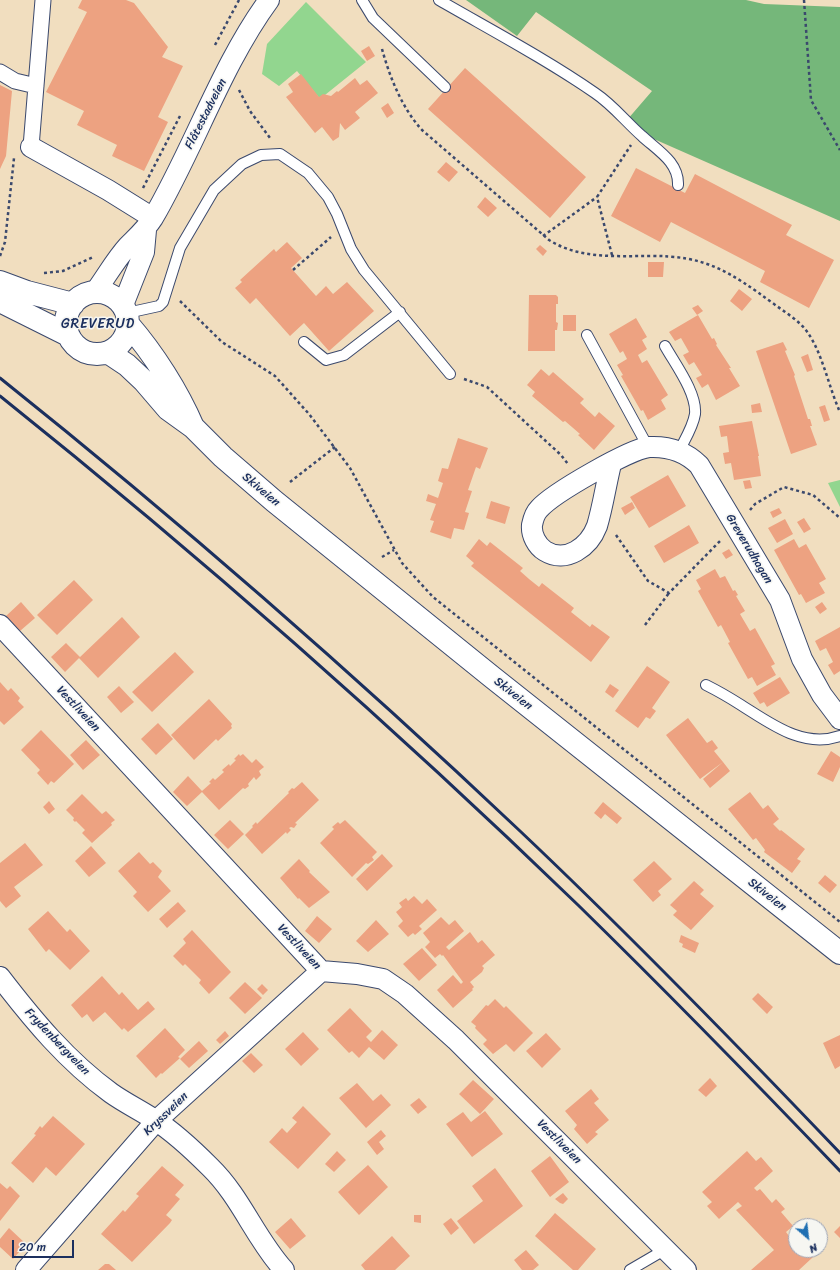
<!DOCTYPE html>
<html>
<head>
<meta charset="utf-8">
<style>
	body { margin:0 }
	#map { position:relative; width:840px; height:1270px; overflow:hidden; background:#f1debf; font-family:Sriracha,sans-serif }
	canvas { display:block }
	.north { position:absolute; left:788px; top:1218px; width:40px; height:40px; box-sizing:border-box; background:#f6f6f2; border:1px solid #9ea6b7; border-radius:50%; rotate:152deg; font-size:11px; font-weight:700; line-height:16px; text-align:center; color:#1b2f5e }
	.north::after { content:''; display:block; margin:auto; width:14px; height:18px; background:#1f6fb2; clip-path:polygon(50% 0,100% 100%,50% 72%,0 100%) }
	.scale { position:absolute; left:12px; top:1240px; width:62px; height:18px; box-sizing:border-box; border:2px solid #1b2f5e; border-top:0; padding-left:5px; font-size:12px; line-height:14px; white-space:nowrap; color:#1b2f5e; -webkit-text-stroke:3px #f6f6f2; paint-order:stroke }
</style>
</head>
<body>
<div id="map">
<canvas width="840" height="1270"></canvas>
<div class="north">N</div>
<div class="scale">20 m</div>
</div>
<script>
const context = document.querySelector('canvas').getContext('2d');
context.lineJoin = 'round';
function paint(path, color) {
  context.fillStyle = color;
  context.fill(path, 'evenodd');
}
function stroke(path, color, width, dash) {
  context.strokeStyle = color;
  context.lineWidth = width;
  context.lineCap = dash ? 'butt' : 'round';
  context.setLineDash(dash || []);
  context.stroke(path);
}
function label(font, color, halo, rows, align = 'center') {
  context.font = font + ' Sriracha,sans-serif';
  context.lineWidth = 3;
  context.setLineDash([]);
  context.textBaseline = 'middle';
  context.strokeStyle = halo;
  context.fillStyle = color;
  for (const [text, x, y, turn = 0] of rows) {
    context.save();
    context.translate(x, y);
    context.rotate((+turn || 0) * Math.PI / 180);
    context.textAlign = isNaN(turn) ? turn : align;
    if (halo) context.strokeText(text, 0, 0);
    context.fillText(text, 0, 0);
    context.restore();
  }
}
paint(new Path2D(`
	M306,2L366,62L320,99L297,71L279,86L262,74L267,44Z
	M840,480V507L828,483Z`), '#92d68f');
paint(new Path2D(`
	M466,0H746L764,4L840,7V221L638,132L627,120L652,91L536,12L517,36Z`), '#75b77a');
paint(new Path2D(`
	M82,0H126L134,3L168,47L162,57L183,66L158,117L168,122L144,171L112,156L117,145L77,125L84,111L46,92L87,12L78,8Z
	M369,46L375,56L367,61L361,51Z
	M465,68L586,177L550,218L428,109Z
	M301,74L319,97L323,94L331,96L337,91L338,92L355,78L360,85L367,80L378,93L355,112L360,118L345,130L340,123L339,137L333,141L322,127L315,133L286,97L293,92L288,84Z
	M0,85L12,91L6,156L0,169Z
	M388,103L394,113L387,118L381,108Z
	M446,162L458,172L449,182L437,172Z
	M636,168L685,193L695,174L792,225L786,235L834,260L809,308L760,282L765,271L671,222L660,242L611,216Z
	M485,197L497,208L488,217L477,207Z
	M287,242L302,258L291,268L316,296L326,286L333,294L347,282L374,311L329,351L304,323L290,336L256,298L250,304L235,288L242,282L240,280L274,249L276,252Z
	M540,245L547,251L543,256L536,249Z
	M648,262H664L663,277H648Z
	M739,289L752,299L742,311L730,301Z
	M529,295H556L558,297V304H556V322L558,323L557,330H555V351H528Z
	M698,305L703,311L697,315L692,308Z
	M563,315H576V331H563Z
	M698,315L712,339L714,338L717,344L716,345L731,368H729L740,386L716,400L708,384L702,388L696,378L702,375L694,362L689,365L683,355L689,352L681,338L675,341L669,332Z
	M636,318L647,337L642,340L647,349L638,355L642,363L647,360L668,395L661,400L666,409L648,420L643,410L641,411L621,376L623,375L617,365L627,359L623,351L620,353L609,334Z
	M783,342L787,350L785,351L795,375L794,376L808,419H810L812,426H810L817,445L791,454L756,351Z
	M808,354L813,370L807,372L801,357Z
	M541,369L549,376L553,372L584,399L580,403L595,417L599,412L615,426L594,450L578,435L580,434L565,421L563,422L532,396L535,392L527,385Z
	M760,403L762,412L752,413L751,405Z
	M825,405L830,420L824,422L819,407Z
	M752,421L759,456H758L761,476L734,480L731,463L725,464L723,453L729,452L727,436L721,437L719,426Z
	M458,438L488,448L480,469L476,467L468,490L472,491L465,512L469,513L464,530L454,528L451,539L430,532L434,521L430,520L436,504L426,501L428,494L438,498L443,483L438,481L442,468L448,469Z
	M668,475L686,506L649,528L630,497Z
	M750,480L752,488L745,489L743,481Z
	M491,501L510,507L505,524L486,518Z
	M632,502L635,508L625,515L621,508Z
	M779,508L782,513L773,518L770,512Z
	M804,518L811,529L804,533L797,522Z
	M785,519L793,534L777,543L768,528Z
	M689,525L699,543L664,563L654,546Z
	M479,539L487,546L490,542L523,568L520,571L529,579L539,587L542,583L574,608L571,612L590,627L592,624L610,637L591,662L471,566L474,563L466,556Z
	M794,539L799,548L806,544L826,579L819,583L825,593L806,603L801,594L799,595L774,550Z
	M729,549L733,555L726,559L722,553Z
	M715,569L720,578L725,576L733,591L735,590L738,595L736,596L745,611L740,614L750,631L755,628L775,664L771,666L776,675L757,686L752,677L748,679L728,643L730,642L721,625L718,627L698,591L701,589L696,580Z
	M74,580L93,600L57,635L37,615Z
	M21,602L35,618L20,631L6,616Z
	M822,602L827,609L820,614L815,607Z
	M122,617L140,637L98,678L79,658Z
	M840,627V671L834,675L828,665L833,662L826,648L820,651L815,641Z
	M66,643L80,657L65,672L51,657Z
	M175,652L194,672L152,712L132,692Z
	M647,666L670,682L652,708L656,711L650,719L646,717L638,728L615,711Z
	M780,677L790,693L767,707L764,702L760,704L753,693Z
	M0,682L8,691L11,688L20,698L18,701L24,707L4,725L0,721Z
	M610,684L619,690L613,698L605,692Z
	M119,686L134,702L121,713L107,697Z
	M209,699L232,724L231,726L232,728L218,741L216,739L194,760L171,735Z
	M688,718L707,743L712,740L718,748L714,751L723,762L700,779L666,735Z
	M158,723L173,739L156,755L141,739Z
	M41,730L74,764L54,783L51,781L48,785L37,773L40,770L21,750Z
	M86,740L100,755L83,770L70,755Z
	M831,751L840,757V767L833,782L817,774Z
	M239,754L240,756L243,754L252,763L256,759L264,767L259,771L261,775L256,780L254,777L248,784L249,786L245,789L243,788L219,810L202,792L187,806L173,792L188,776L202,791L211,783L209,782L213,778L215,780L224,772L222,770L229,764L230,766L236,760L234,759Z
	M723,762L730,771L710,788L703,779Z
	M302,782L319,800L295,823L297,824L294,828L291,827L289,828L291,830L287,834L286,832L262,854L245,835L253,827L252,826L256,822L257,824L289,793L288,792L292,788L294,789Z
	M750,792L763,809L768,805L779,819L773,824L780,831L781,830L805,849L797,859L801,861L792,873L764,852L765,850L756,838L753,840L728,809Z
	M82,794L102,814L106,811L115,820L111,823L112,825L92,843L82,833L85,830L76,821L75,822L73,820L74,818L66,810Z
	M49,801L55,809L49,814L43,807Z
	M603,802L622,818L617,824L605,814L601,819L594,813Z
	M230,820L244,834L228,849L214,835Z
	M345,820L377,852L372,857L374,860L368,864L366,863L352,877L320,843L334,829L332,827L338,822L340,824Z
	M25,843L43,865L14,887L21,896L6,908L0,901V863Z
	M91,846L106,863L89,877L75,861Z
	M139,852L150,864L153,862L162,871L158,877L171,891L148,912L133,896L137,892L118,871Z
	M382,854L393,866L367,891L356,879Z
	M299,859L310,871L309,872L330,892L309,908L299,898L298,899L280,878Z
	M654,861L672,879L658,891L661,895L653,902L633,880Z
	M825,875L837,885L830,893L818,883Z
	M694,881L704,890L700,894L714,906L691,930L673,915L677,911L670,905Z
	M414,896L422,904L427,899L437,910L419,926L422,929L415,935L413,933L408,937L398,926L403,921L396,912L402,907L399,903L406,898L408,901Z
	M178,902L186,911L167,928L159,919Z
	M48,911L67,932L70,929L90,951L70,970L49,949L46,952L28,929Z
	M317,916L332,929L319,943L305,931Z
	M441,917L449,925L455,920L464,931L446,947L449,950L470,932L478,943L482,940L495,955L482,966L484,968L482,972L470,982L474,987L472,989L473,990L453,1008L437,990L453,975L461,984L463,982L443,955L442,956L440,954L435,958L425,947L430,942L423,933Z
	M376,920L389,934L368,952L356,941Z
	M192,930L231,972L209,994L199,983L201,980L185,964L183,966L173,956L186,943L183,939Z
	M681,935L699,943L695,953L682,947L683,944L679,942Z
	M422,948L437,965L419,981L403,964Z
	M102,976L119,995L122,992L138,1010L148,1001L155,1009L128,1032L124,1028L122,1030L105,1012L93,1022L87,1014L82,1018L71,1005Z
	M245,982L262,998L245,1014L229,998Z
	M262,984L268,990L263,995L257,989Z
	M758,993L773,1007L767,1014L752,999Z
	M495,999L504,1008L506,1006L533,1033L514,1052L506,1044L493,1054L483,1044L487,1040L475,1028L476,1026L471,1022L486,1005L488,1006Z
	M350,1008L372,1031L366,1037L371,1042L382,1030L398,1045L384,1060L369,1047L359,1058L352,1051L349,1053L327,1030Z
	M165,1028L185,1050L178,1057L180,1058L162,1074L161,1073L156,1078L136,1056Z
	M225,1031L229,1036L220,1044L216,1040Z
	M303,1032L319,1049L301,1066L285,1049Z
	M546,1033L561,1049L542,1068L526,1051Z
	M840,1035V1066L835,1069L823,1043Z
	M199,1041L208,1051L189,1068L180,1059Z
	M251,1053L263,1065L254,1073L242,1061Z
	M710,1078L717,1086L706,1097L698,1090Z
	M473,1080L494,1099L480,1114L459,1094Z
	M357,1083L373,1101L381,1094L391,1105L366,1128L339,1098Z
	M591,1089L599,1099L594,1103L609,1120L595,1132L598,1134L587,1144L574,1129L577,1125L565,1111Z
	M419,1098L427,1107L418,1114L410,1105Z
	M303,1106L331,1134L298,1169L269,1142L282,1128L287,1133L297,1122L292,1118Z
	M485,1111L503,1134L472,1157L446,1124L463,1112L471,1122Z
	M53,1116L85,1144L56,1176L46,1167L33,1183L11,1163L36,1135L34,1134L40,1126L42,1128Z
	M381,1130L386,1136L379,1142L384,1149L377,1155L367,1142Z
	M337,1151L346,1160L334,1172L325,1164Z
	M747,1151L756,1161L761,1157L773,1171L754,1188L757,1191L760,1189L772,1203L776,1199L785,1209L781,1212L793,1226L786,1232L789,1236L796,1230V1250H820V1241L825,1246L799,1270H751L774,1250L736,1210L742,1206L738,1202L719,1219L707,1206L712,1202L702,1192Z
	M550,1156L569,1182L550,1197L531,1171Z
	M368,1165L388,1187L359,1215L338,1192Z
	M162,1166L184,1185L175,1195L180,1199L166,1215L172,1220L170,1223L132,1262L101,1234L123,1210L125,1212L139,1196L136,1194Z
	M495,1168L523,1206L474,1244L457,1221L483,1201L472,1186Z
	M0,1183L7,1189L10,1186L20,1196L0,1221Z
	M563,1193L568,1199L563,1204L560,1203L555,1199Z
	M555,1213L596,1249L578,1270H573L535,1236Z
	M414,1215H421V1223L414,1222Z
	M291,1218L306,1236L290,1249L275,1232Z
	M451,1218L459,1228L451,1235L443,1224Z
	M808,1218L815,1226H800Z
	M840,1226V1238L834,1232Z
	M9,1228L26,1244L13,1259L0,1247V1239Z
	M392,1236L410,1256L395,1270H365L361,1265Z
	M526,1250L539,1265L533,1270H522L514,1260Z
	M105,1264H109L116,1270H98Z`), '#eda281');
const service = new Path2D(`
	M362,0L373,18L445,87
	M439,0C491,30 546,59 595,93C613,105 626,122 642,136C657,150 679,162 678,185
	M127,313L159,306L163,302L180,248L214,190L242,164L261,155L280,154L308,173L328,197L337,214L351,249L364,270L450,374
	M587,335L648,447
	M304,342L326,360L344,355L400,312
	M665,346C675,364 697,393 695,414C693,427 685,439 679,451
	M706,685C718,691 730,698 741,705C770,723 803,749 840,736
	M630,1270L666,1249`);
const pedestrian = new Path2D(`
	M0,72L15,81L36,86
	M31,147L43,0`);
const minor = new Path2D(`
	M31,147L108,190L153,218
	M95,292C106,277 116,259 128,246C138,236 146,229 153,218C194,148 222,64 269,0
	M123,305L144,252L146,230
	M611,464C606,484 603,506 597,526C589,547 566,564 545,551C537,546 531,535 532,525C533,520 535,513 539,509C553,493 630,449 649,447C669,446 685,451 699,465L780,600L802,659L822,695L840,719
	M0,625L321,971L357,974L383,979L405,994L456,1040L686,1270
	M0,977C33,1020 67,1061 111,1093C125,1103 140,1110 155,1120C172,1131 195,1152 210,1167C241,1197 255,1238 284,1270
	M26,1270L156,1121L321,971`);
const primary = new Path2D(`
	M0,282L27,292L73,304
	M66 323a31 31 0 1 1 62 0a31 31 0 1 1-62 0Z
	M0,301L68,335
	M128,324C154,354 178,392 193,427
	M109,353L127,365L144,381L168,409L193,427L223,457L274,501L492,677L840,953`);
stroke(service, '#3b496d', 12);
stroke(pedestrian, '#3b496d', 17);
stroke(minor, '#3b496d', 22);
stroke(primary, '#3b496d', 24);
stroke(new Path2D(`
	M804,0L811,100L840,150
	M215,45L239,0
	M382,49C390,78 402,108 422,130L549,240C579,259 615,256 649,256C706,255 730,272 774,304C786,313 800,321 808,333C823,355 829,388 840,412
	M239,90L250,111L270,138
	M143,188L180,116
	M543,236L597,197
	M612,255L597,197L631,145
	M0,256L5,242L14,158
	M293,270L331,237
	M44,273L63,271L93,257
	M180,301L222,342L275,376L309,414L350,468L402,563L433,597L840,922
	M464,379L487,387L561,455L568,464
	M290,482L335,447
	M750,510L755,504L784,487L813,495L840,518
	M616,535L648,581L669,593L721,540
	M382,557L394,550
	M645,625L669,593`), '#3b496d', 2.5, [3, 3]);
stroke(service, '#fff', 10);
stroke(pedestrian, '#fff', 15);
stroke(minor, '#fff', 20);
stroke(primary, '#fff', 22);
stroke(new Path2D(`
	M0,378C179,521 353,673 520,831C630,935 735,1043 840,1153
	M0,396C200,556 393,726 578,905C667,992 754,1081 840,1171`), '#1b2f5e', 3);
label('12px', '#1b2f5e', '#f6f6f2', [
	["Flåtestadveien",206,114,-63],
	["Skiveien",261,490,40],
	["Greverudhagan",749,549,59],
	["Skiveien",513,694,38],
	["Vestliveien",78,709,47],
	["Skiveien",767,895,38],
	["Vestliveien",299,947,47],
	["Frydenbergveien",57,1042,46],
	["Kryssveien",166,1114,-44],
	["Vestliveien",559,1142,45]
]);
context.letterSpacing = '1px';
label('14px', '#1b2f5e', '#f6f6f2', [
	["GREVERUD",98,324]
]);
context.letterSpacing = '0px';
</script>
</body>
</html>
